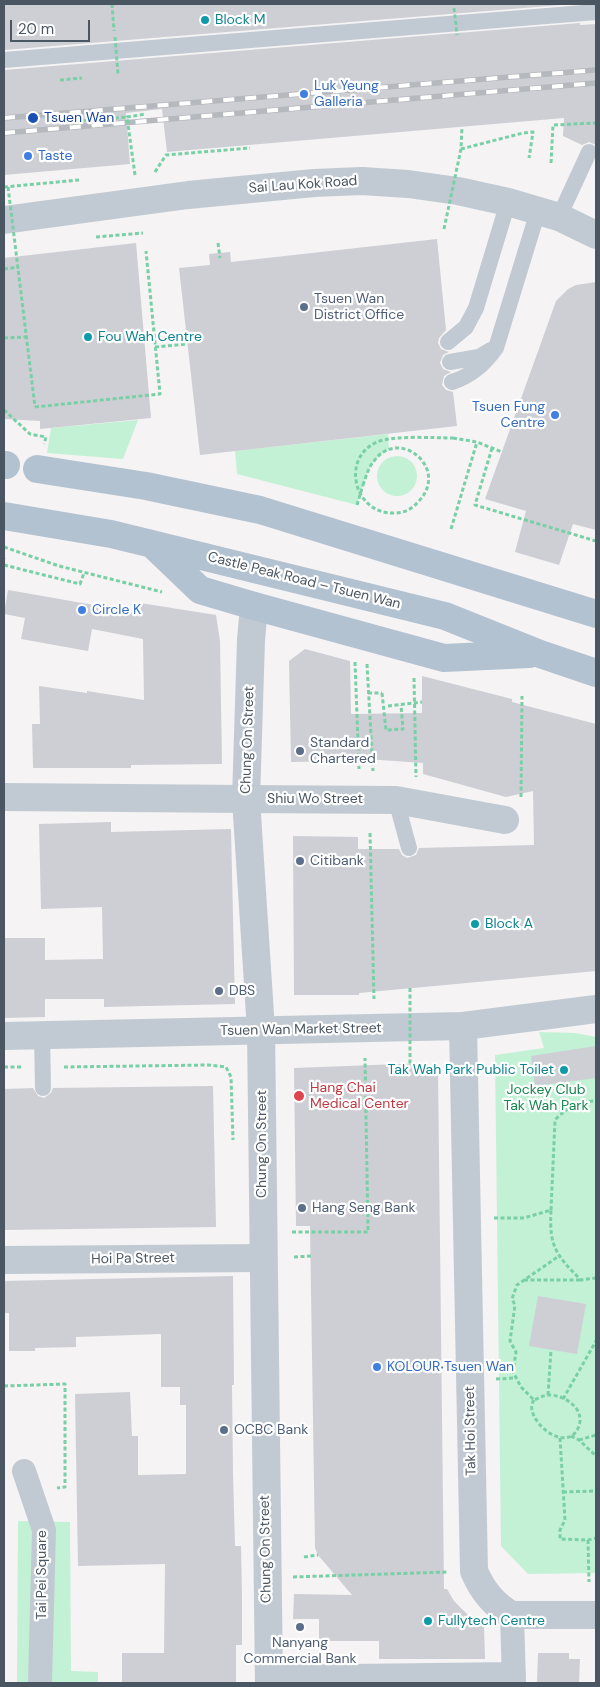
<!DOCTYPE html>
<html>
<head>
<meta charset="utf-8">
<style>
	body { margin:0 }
	#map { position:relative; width:600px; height:1687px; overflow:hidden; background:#f5f3f3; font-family:"DM Sans",sans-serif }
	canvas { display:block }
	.frame { position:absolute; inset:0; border:5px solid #4a5661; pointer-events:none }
	.scale { position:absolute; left:10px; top:20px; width:80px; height:22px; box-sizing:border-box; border:2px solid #4a5661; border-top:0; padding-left:6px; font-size:15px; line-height:18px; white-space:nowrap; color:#4a5661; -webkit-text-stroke:4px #fff; paint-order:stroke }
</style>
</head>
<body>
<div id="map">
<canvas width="600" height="1687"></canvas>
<div class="frame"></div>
<div class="scale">20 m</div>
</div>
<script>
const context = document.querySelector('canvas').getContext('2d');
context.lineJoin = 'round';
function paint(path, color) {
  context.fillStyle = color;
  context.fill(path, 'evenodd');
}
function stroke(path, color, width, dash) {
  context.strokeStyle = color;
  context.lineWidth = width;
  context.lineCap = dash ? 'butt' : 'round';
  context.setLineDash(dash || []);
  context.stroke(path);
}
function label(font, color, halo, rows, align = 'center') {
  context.font = font + ' "DM Sans",sans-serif';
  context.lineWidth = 4.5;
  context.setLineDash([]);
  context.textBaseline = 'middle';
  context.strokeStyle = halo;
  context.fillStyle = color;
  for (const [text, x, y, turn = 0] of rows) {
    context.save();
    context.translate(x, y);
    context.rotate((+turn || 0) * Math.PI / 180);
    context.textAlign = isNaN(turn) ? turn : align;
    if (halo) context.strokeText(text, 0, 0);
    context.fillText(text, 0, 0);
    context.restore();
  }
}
paint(new Path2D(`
	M138,420L123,459L47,453L51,428Z
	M388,434L389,450C367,460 364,484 357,505L237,474L235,451Z
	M377 476a20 20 0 1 1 40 0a20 20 0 1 1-40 0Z
	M539,1032L575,1033L596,1037V1573L528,1574L501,1546L495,1055L544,1048Z
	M18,1521L70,1522L71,1671L98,1672V1683H17Z`), '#c3f1d5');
paint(new Path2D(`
	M4,4H574L4,50Z
	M580,23V25L596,24V145L589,142L582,145L563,136L564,118L167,152L162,109L126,113L130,164L4,175V70Z
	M437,239L446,330L439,338L438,343L441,349L449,352L443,355L440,363L443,369L451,372L444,376L442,385L446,390L453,392L457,426L200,455L179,268L210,265L209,254L230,252L231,262Z
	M136,243L151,418L40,429V421L4,419V258Z
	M596,282V530L573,524L559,565L515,552L526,511L485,499L556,301L568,289L576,285Z
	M8,590L134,612V602L216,615L220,641L222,764L131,765V768H33L32,724H40L39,686L87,693V691L144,700L143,639L92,629L88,651L21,639L25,618L4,614Z
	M305,649L350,661L351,714L422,713V676L512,699V702L596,724V971L359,993V995H294L293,836L358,837V849H399L402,855L407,858L416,855L419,848L534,845L533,791L506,797L423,774V763L352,758L353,761L291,762L289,661Z
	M111,822V832L231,829L235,1004L104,1007V999H45V1017L4,1018V938H45V960L103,959L102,907L41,909L39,824Z
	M596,1046V1078L535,1086L531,1056Z
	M426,1063L438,1072L444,1589H447L454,1601L470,1617L484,1626L485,1659H379V1641H319V1619H293L294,1594L352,1595L318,1555L315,1548L310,1226H296L294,1068Z
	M213,1086L216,1227L4,1230V1089L33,1088L38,1096L44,1098L51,1093L53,1088Z
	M233,1276L234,1385H232L233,1474L235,1546H241L242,1596V1645H236V1683H122V1653H164L165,1564L78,1566L75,1394L130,1392L132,1436H138V1475L186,1474V1405H180V1387H161V1334L76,1337V1347L35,1348V1351H9V1313H5L4,1281Z
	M538,1296L586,1304L577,1354L529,1346Z
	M538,1653H569V1659H580L579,1683H537Z`), '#cdcfd5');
stroke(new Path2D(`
	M112,4L114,31
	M60,80L82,78
	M63,122L127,117
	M461,149L523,133L533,132L529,158
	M551,163L553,125L596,123
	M155,172L166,155L250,148
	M4,187L79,180
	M96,237L143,233
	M218,243L220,258
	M4,269L19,267
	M4,338L26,337
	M155,347L187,344
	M35,407L160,394L146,251
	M4,410L30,434L46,437L44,444
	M453,438L477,442L502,452
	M492,448L475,505L596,541
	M357,505L363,485
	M451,529L477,442
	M4,547L59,566L162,592
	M4,558V559
	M4,565L80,584L84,573
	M355,662L359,769
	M367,664L373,771
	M414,678L416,777
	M368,693H382
	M521,797L522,696
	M370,833L374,999
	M4,1067H21
	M64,1067L208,1065L226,1067L231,1077L233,1140
	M551,1210L555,1120C566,1108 579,1101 596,1101
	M494,1218H524L551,1210C549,1247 556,1255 581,1280L596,1278
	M292,1232H368L365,1058
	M294,1257L311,1256
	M524,1280H581
	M496,1379L515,1378
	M4,1386L65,1384V1487L57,1488
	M548,1395L551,1350
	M563,1399L596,1341
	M534,1400C521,1417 567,1458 579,1426C585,1408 564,1395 549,1395C544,1395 539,1398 534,1400L521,1387L513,1372L516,1352L510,1341L515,1305L512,1299L517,1285L559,1256
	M571,1436L579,1440L596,1456
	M560,1438L565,1520L560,1530V1539L588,1540L596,1538
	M579,1440L596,1435
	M563,1492L596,1491
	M588,1540L589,1582
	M304,1557L318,1555
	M293,1577L447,1572`), '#7ad0a6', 3, [4, 2.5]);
stroke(new Path2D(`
	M4,60L596,12
	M559,217L589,152
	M448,342L466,327L476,308L508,202
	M450,362L479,357L491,350
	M452,382C471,376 484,365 496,348L538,211
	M396,800L409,848
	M42,1035L43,1088`), '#c1cad2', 16);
stroke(new Path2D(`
	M24,1471L44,1530L40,1683
	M512,1615L514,1683
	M269,1677L514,1674`), '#c1cad2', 24);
stroke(new Path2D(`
	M246,799L396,800L505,820
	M463,1026L474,1571C482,1590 493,1605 512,1615H596
	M4,1260L262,1258`), '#c1cad2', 28);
stroke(new Path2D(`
	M4,220L188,195L314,183L362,181L408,184L458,191L508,202L559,217L596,235
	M254,606L251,640L246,799L261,1030L269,1683
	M4,797L246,799
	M4,1036L463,1026L596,1009`), '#c1cad2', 28);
stroke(new Path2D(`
	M4,465H6
	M37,469L146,486L260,510L596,614
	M4,516L111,534L152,544L445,616L540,654L596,673
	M152,544L200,590L254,606L444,658L529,654`), '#b3c2d1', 28);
const rail = new Path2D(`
	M4,118L596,70
	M4,133L596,83`);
stroke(rail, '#b5b8bd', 5.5);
stroke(rail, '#fff', 4, [11]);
stroke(new Path2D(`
	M454,8L457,35
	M115,37L118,74
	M135,175L127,117L146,114
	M8,187L35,407
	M444,229L461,149L462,127
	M363,485C366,477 368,468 374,461C399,426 451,469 418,502C412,509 404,513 395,513C354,515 340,458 377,442C395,435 433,438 453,438
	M382,693L386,730L403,729L401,705
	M388,706L422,702
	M410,988V1064`), '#7ad0a6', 3, [4, 2.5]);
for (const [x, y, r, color] of [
	[205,20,5,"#0f9aa8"],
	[304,94,5,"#3f7fe0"],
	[33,118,6,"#1a4fb4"],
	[28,156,5,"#3f7fe0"],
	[304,307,5,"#5c6f8a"],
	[88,337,5,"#0f9aa8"],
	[555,415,5,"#3f7fe0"],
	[82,610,5,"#3f7fe0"],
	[300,751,5,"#5c6f8a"],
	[300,861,5,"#5c6f8a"],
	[475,924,5,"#0f9aa8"],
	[219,991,5,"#5c6f8a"],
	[564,1070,5,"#0f9aa8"],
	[299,1096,6,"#e0444e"],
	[302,1208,5,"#5c6f8a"],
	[377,1367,5,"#3f7fe0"],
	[224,1430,5,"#5c6f8a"],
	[428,1621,5,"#0f9aa8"],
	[300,1627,5,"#5c6f8a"]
]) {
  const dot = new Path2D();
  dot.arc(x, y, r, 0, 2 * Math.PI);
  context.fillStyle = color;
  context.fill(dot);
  stroke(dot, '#fff', 2);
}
label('14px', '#0d838f', '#fff', [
	["Block M",215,20],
	["Fou Wah Centre",98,337],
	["Block A",485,924],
	["Tak Wah Park Public Toilet",554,1070,"right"],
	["Fullytech Centre",438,1621]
], 'left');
label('14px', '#366cbe', '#fff', [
	["Luk Yeung",314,86],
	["Galleria",314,102],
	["Taste",38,156],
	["Tsuen Fung",545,407,"right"],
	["Centre",545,423,"right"],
	["Circle K",92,610],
	["KOLOUR‧Tsuen Wan",387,1367]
], 'left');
label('14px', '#164399', '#fff', [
	["Tsuen Wan",44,118]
], 'left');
label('14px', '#4a5661', '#fff', [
	["Sai Lau Kok Road",303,185,-4],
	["Castle Peak Road – Tsuen Wan",304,581,14],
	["Chung On Street",248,740,-88],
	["Shiu Wo Street",315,799],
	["Tsuen Wan Market Street",301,1030,-1],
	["Chung On Street",262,1144,-90],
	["Hoi Pa Street",133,1259,-1],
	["Tak Hoi Street",471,1431,-91],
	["Chung On Street",266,1549,-91],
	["Tai Pei Square",42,1575,-90]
]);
label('14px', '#4e5e75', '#fff', [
	["Tsuen Wan",314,299],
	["District Office",314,315],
	["Standard",310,743],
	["Chartered",310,759],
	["Citibank",310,861],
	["DBS",229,991],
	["Hang Seng Bank",312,1208],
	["OCBC Bank",234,1430],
	["Nanyang",300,1643,"center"],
	["Commercial Bank",300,1659,"center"]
], 'left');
label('14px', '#be3a42', '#fff', [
	["Hang Chai",310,1088],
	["Medical Center",310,1104]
], 'left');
label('14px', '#17864f', '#fff', [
	["Jockey Club",546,1090],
	["Tak Wah Park",546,1106]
]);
</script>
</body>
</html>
